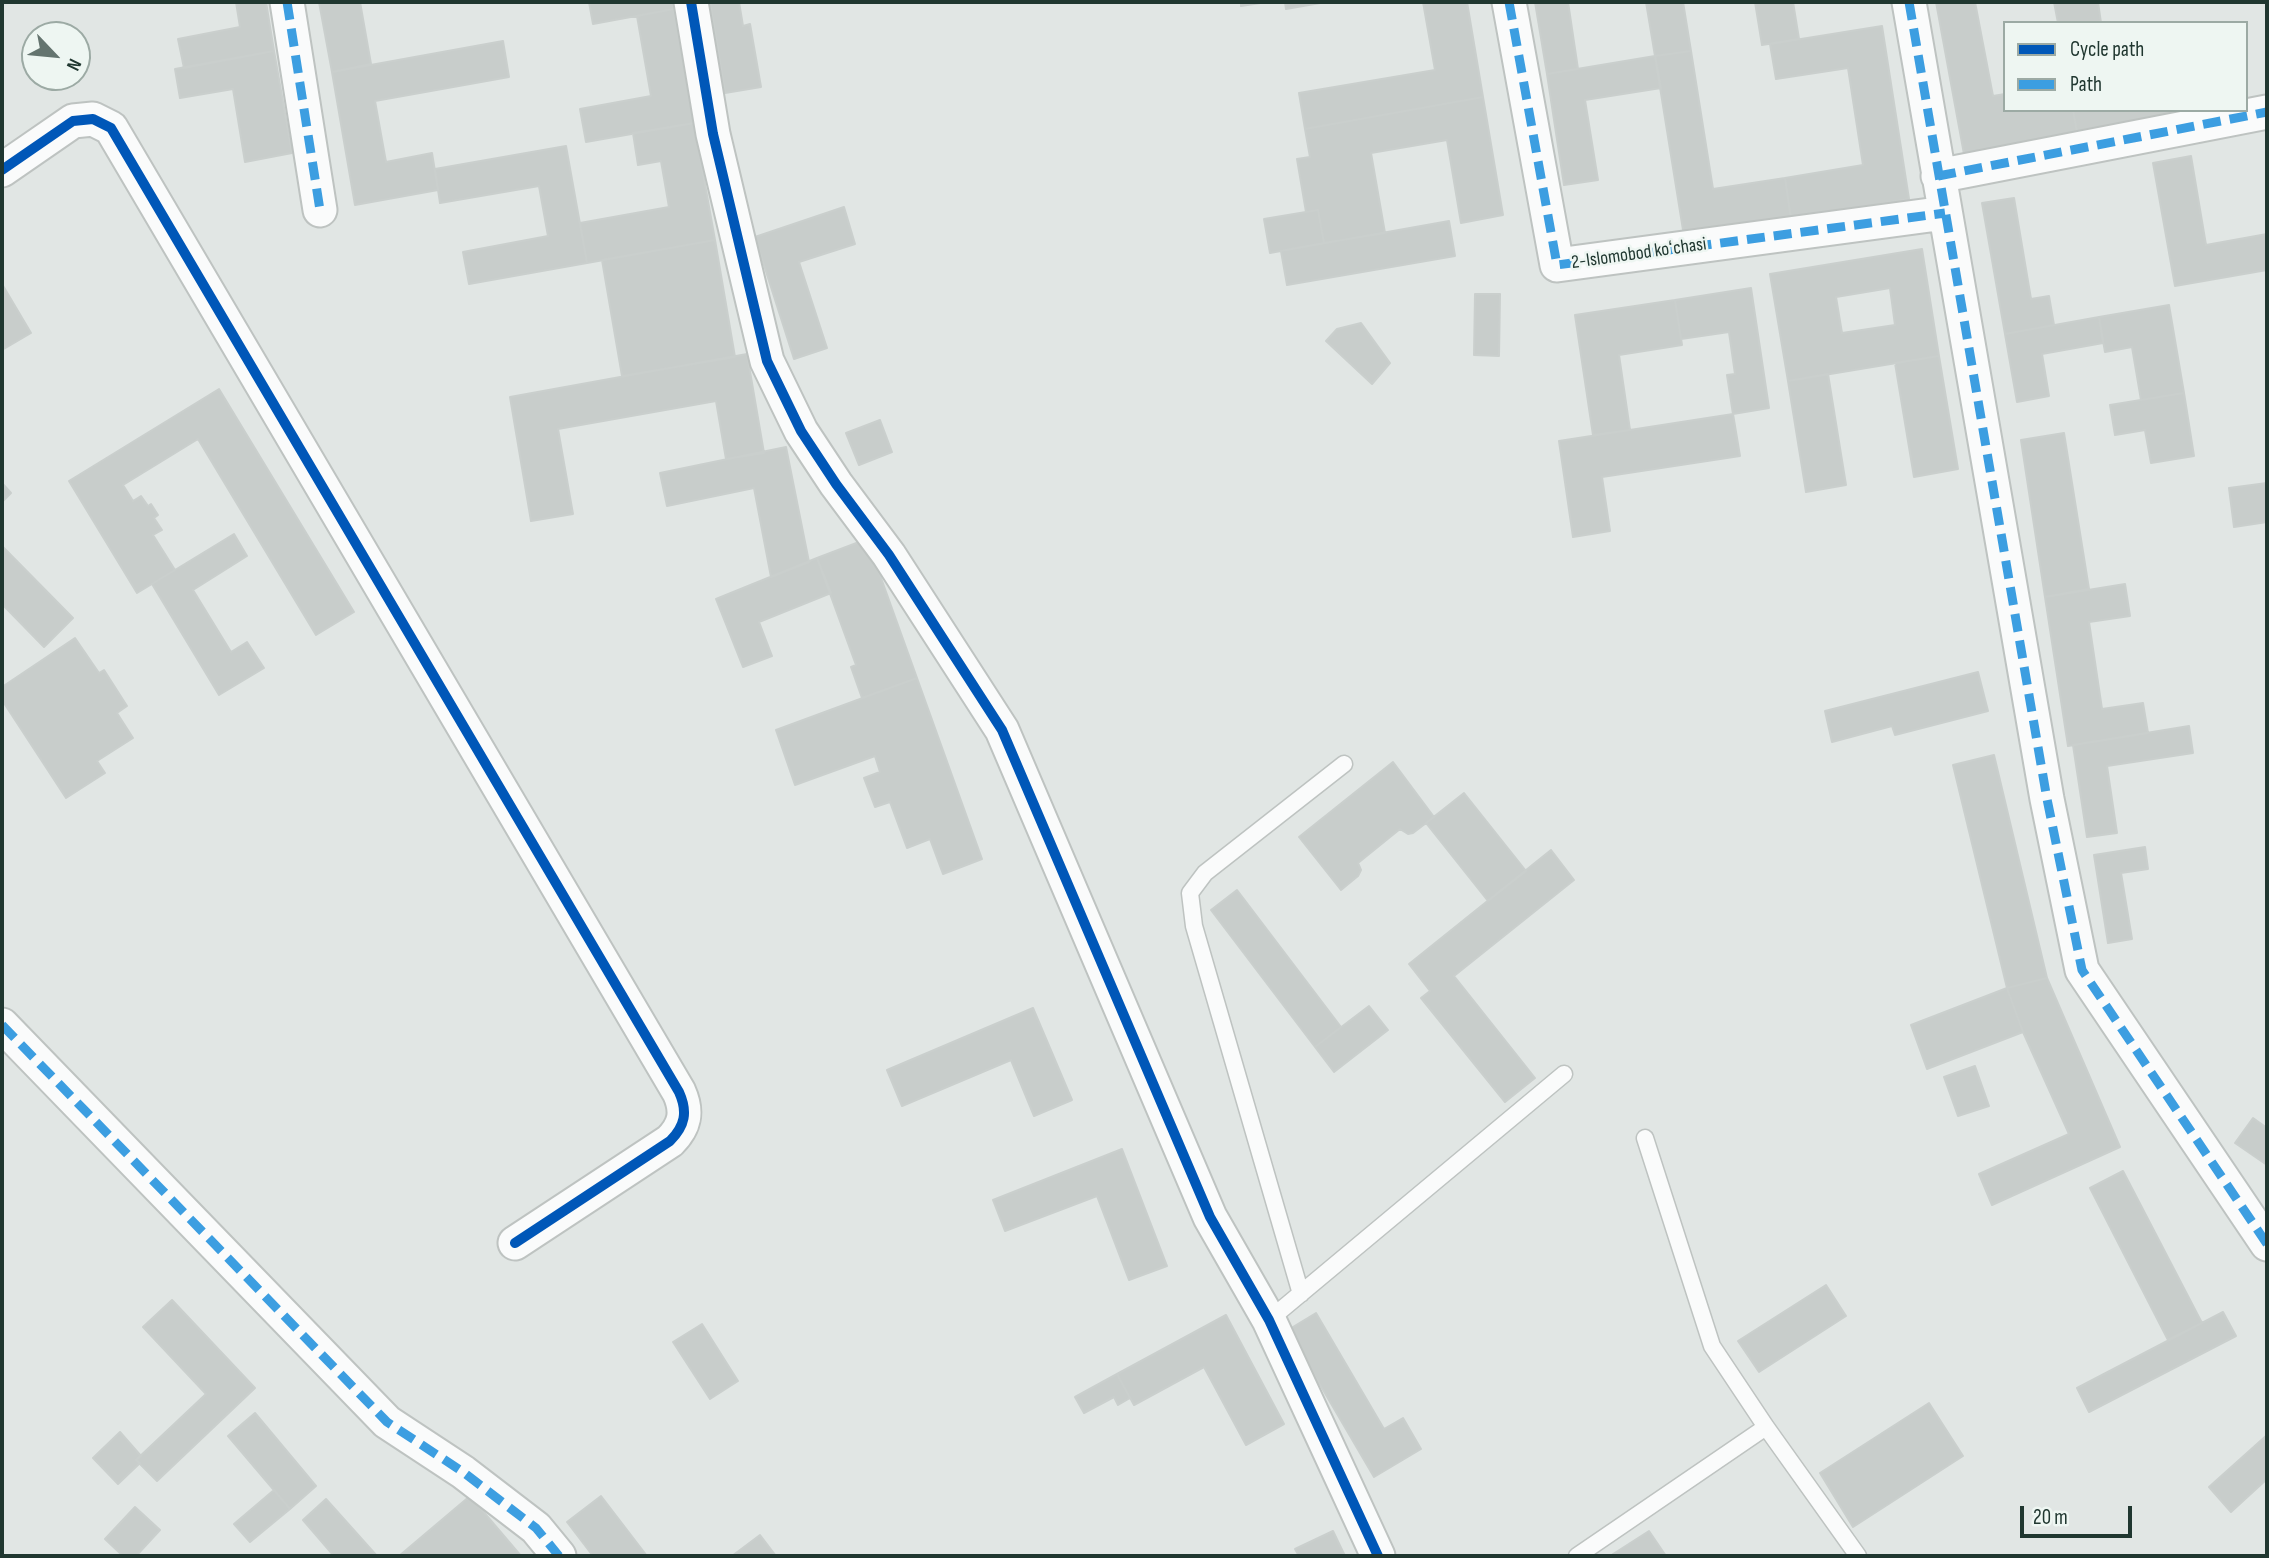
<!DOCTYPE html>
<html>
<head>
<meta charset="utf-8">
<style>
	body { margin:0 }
	#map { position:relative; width:2269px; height:1558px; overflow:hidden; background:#e1e6e4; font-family:"Sofia Sans Condensed",sans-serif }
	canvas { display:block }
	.frame { position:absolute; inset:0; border:4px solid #203730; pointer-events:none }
	.legend { position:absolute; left:2003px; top:21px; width:245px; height:91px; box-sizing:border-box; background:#eef6f2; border:2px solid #9caaa4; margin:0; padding:9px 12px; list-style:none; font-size:21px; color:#203730 }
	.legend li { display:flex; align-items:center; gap:14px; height:35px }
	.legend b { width:35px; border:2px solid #9caaa4 }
	.north { position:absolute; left:21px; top:21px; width:70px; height:70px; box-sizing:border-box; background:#eef6f2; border:2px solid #9caaa4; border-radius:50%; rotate:116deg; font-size:19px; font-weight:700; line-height:28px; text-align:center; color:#203730 }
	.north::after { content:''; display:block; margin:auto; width:24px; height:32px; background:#64746f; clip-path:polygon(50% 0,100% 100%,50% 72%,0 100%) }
	.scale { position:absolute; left:2020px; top:1506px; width:112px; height:32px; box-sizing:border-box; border:4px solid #203730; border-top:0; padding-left:9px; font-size:21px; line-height:24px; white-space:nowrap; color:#203730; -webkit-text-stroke:5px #eef6f2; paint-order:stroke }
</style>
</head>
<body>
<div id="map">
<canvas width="2269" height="1558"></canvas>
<div class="frame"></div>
<ul class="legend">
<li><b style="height:9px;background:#0057b8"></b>Cycle path</li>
<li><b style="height:9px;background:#3c9ee1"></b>Path</li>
</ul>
<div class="north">N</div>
<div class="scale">20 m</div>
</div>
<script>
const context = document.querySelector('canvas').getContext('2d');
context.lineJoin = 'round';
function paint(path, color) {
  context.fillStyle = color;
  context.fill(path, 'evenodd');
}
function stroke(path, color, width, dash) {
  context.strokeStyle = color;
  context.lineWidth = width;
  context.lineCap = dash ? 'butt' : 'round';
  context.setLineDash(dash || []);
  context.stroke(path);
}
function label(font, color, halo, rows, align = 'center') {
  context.font = font + ' "Sofia Sans Condensed",sans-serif';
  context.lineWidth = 5;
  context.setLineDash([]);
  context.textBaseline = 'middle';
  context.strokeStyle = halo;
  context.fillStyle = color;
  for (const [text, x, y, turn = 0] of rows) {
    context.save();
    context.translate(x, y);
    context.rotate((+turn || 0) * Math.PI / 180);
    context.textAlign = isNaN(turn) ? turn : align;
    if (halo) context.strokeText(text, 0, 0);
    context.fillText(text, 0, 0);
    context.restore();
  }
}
const building = new Path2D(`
	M236,2H266L274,51L184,68L178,39L240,27Z
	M319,2H360L371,64L332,72Z
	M589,2H673L674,9L593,24Z
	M710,2H739L743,26L750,24L761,87L725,93Z
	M1241,2H1267L1241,6Z
	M1285,2H1326L1286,9Z
	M1423,2H1467L1483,97L1305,129L1299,93L1435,70Z
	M1535,2H1568L1578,69L1547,74Z
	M1646,2H1683L1691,51L1655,56Z
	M1755,2H1793L1799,39L1762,45Z
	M1936,2H1975L1993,96L2005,94V110H2073L2077,132L1964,154Z
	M2054,2H2098L2101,23H2058Z
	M674,9L694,123L586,142L580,109L651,96L637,16Z
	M1882,26L1909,199L1791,219L1785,178L1863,165L1848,68L1776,79L1770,44Z
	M503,41L509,77L375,101L386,162L432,153L438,190L355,205L332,72Z
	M274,51L292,153L245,162L233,89L180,98L175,69Z
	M1691,51L1713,189L1785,178L1791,219L1684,236L1655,56Z
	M1655,56L1661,88L1585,100L1598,180L1564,185L1547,74Z
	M1483,97L1503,215L1461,223L1447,140L1371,153L1385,233L1324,243L1318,210L1306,212L1297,159L1310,157L1305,129Z
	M2073,110H2191L2077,132Z
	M694,123L715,240L587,263L580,223L669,207L661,161L638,165L633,133Z
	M566,146L587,263L469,284L463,252L548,236L539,186L440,203L435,169Z
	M2191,156L2206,245L2267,234V270L2175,286L2153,163Z
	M2014,198L2031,299L2049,296L2054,325L2005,334L1982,203Z
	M844,207L855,244L799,262L827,348L794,359L755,237Z
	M1318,210L1324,243L1270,253L1264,219Z
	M1449,221L1455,256L1287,285L1281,251Z
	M715,240L735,357L622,376L602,260Z
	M1922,249L1939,356L1788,381L1770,274ZM1890,288L1895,325L1842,333L1836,297Z
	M2,284L31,333L2,350Z
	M1751,288L1769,408L1733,414L1727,375L1735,374L1729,332L1681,339L1675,300Z
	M1475,294H1500L1499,356L1474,355Z
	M1675,300L1682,345L1619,355L1630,430L1593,435L1575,315Z
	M2169,305L2184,393L2141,400L2132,347L2105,352L2099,317Z
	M2099,317L2103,343L2042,354L2049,396L2017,402L2005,334Z
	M1361,323L1390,363L1372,384L1326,341L1337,329Z
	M747,354L764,453L726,459L716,401L558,429L573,514L531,521L510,397Z
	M1939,356L1958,469L1914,477L1895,363Z
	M1828,374L1846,485L1806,492L1788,381Z
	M219,389L354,612L316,635L198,439L123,485L133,501L141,496L148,506L151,504L158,515L154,518L162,530L153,535L175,570L137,593L69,481Z
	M2184,393L2194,456L2151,463L2145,430L2115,435L2110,405Z
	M1733,414L1740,456L1602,477L1610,531L1573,537L1559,441Z
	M880,420L892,452L859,465L846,433Z
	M2064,433L2089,589L2045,597L2021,440Z
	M786,447L809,562L771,577L754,488L667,506L660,473Z
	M2,483L11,493L2,502Z
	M2267,483V522L2234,527L2229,488Z
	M234,534L247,556L193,590L231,652L247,642L264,668L219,695L152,584Z
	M867,539L917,678L862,698L851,667L856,665L817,558Z
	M2,546L73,618L44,647L2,604Z
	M817,558L831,593L759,622L772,656L743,667L716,599Z
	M2125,584L2130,616L2089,622L2102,709L2143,703L2148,733L2068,746L2045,597Z
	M75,638L99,673L104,670L127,706L117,713L133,738L97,761L105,773L66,798L2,700V687Z
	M1978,672L1988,711L1895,735L1892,726L1832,742L1825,711Z
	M917,678L982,859L943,874L930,839L907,848L890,802L875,807L864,778L880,772L875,756L795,785L776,730Z
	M2189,726L2193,753L2107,766L2117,833L2087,837L2073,745Z
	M1994,755L2047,978L2007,988L1953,765Z
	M1393,762L1434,817L1413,833L1408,834L1400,829L1358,863L1361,870L1358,876L1341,890L1299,837Z
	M1464,793L1526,871L1488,901L1426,823Z
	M2145,847L2148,869L2121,873L2132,939L2108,943L2094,855Z
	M1551,850L1574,880L1454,976L1535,1078L1505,1102L1421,998L1430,991L1409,964Z
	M1237,890L1341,1027L1315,1047L1211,910Z
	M2047,978L2120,1147L1992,1205L1979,1174L2069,1134L2023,1032L2007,988Z
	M2007,988L2023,1032L1927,1069L1911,1025Z
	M1369,1006L1388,1030L1334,1072L1315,1047Z
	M1033,1008L1072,1100L1034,1116L1011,1060L902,1106L887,1070Z
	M1975,1066L1989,1106L1958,1116L1944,1077Z
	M2253,1118L2267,1128V1165L2235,1143Z
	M1122,1149L1167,1266L1129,1280L1097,1196L1005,1231L993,1200Z
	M2123,1171L2202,1323L2168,1340L2090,1188Z
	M1826,1285L1846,1316L1759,1372L1738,1341Z
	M172,1300L255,1388L157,1481L136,1460L206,1394L143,1327Z
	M2223,1312L2236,1336L2089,1412L2077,1388Z
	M1316,1313L1384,1429L1403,1418L1421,1449L1374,1477L1288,1330Z
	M1226,1315L1284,1424L1246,1445L1204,1367L1134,1405L1117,1374Z
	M702,1324L738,1381L710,1399L673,1342Z
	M1117,1374L1130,1398L1118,1405L1114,1397L1084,1413L1075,1397Z
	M1929,1403L1963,1456L1853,1527L1820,1473Z
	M255,1413L316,1486L290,1509L228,1436Z
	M120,1432L141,1456L136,1460L140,1463L118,1484L93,1458Z
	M2267,1435V1479L2231,1512L2209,1487Z
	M274,1490L290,1509L250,1542L234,1524Z
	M470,1496L521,1556L459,1555L399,1556Z
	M601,1496L647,1556H593L567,1522Z
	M326,1499L377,1556H334L303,1520Z
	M135,1507L160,1530L136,1556H123L105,1539Z
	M1333,1531L1345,1556H1299L1295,1549Z
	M1649,1531L1666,1556H1610Z
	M760,1535L776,1556H732Z`);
paint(building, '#c8cdcb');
stroke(building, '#cacfcd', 2);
const lane = new Path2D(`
	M1645,1138L1712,1346L1766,1427L1858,1556
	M1301,1294L1194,926L1190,893L1205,873L1344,764
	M1269,1320L1564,1074
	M1577,1556L1766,1427`);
const street = new Path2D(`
	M287,2L320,210
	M691,2L713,134L767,361L801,431L836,484L889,555L1002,730L1210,1217L1269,1320L1378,1556
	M1509,2L1557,265L1945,213
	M1909,2L2047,799L2082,970L2267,1244
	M2,170L73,121L93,119L111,128L679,1092C688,1112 685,1126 670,1141L515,1243
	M1938,176L2267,112
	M2,1025L387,1422L463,1472L536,1528L559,1556`);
stroke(lane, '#bec3c1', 19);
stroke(street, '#bec3c1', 37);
stroke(lane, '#fafbfb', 16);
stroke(street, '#fafbfb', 33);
stroke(new Path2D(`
	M287,2L320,210
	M1509,2L1557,265L1945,213
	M1909,2L2047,799L2082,970L2267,1244
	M1938,176L2267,112
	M2,1025L387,1422L463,1472L536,1528L559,1556`), '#3c9ee1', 9, [18, 9]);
stroke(new Path2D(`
	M691,2L713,134L767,361L801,431L836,484L889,555L1002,730L1210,1217L1269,1320L1378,1556
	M2,170L73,121L93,119L111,128L679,1092C688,1112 685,1126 670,1141L515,1243`), '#0057b8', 10);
label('19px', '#203730', '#eef6f2', [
	["2-Islomobod koʻchasi",1639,254,-8]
]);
</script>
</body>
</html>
